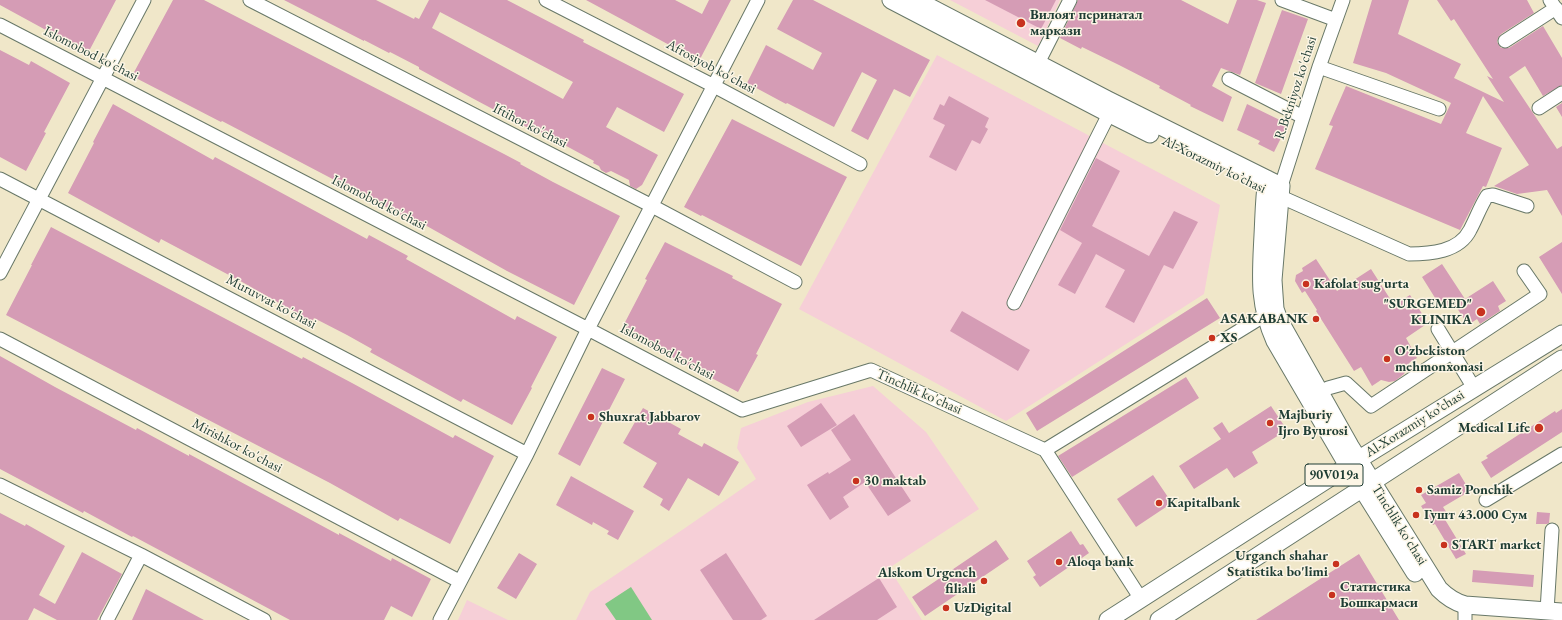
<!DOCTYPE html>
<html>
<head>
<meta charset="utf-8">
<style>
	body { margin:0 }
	canvas { display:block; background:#f0e7c9 }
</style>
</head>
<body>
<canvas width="1562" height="620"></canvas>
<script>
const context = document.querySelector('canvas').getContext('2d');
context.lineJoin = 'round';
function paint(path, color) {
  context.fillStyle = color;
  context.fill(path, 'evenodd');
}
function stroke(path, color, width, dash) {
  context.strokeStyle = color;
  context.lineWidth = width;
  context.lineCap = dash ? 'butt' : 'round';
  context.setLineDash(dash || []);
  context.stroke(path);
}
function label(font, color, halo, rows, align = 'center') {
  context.font = font + ' "EB Garamond",serif';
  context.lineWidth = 3;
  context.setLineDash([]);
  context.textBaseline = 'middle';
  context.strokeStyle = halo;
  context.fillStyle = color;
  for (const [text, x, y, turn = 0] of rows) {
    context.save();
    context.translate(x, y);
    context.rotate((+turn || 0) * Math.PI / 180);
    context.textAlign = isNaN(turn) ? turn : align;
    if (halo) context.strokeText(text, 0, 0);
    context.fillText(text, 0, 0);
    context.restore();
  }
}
paint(new Path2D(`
	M950,0H1060L1038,46Z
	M937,55L1220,205L1204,294L1006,421L799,309Z
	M873,386L926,432L979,509L889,568L922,620H576L590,592L685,528L756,479L737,448L741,428L808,402Z
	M467,600L508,620H458Z`), '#f6cfd7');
paint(new Path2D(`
	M631,587L652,620H616L605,604Z`), '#81c884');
paint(new Path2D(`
	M0,0H116L88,53L0,5Z
	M173,0H204L504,154L521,163L520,164L553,182L620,216L574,305L507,271L425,225L424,227L222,121L221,122L132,76Z
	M284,0H376L414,19L415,17L419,19L429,0H507L584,40L583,42L684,94L664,132L617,107L606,127L658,155L642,185L636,189L630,186L629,180L611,171L606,173L601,170L599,166L593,163L594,161L535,129L534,131L472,98L419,69V67L390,52L389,53L364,40V41ZM440,12L573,82L563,99L432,28Z
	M586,0H675L702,14L709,0H731L699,61Z
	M793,0H813L930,60L910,97L894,89L868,140L851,131L877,80L862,72L834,127L787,103L786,104L747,83L766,45L813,70L822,53L777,29Z
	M985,0H1056L1041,29Z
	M1078,0H1181L1228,24L1237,0H1257L1266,3L1240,75L1221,68L1212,86L1232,97L1223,122L1190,106L1191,105L1159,88L1160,86L1119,65L1082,47L1081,49L1060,38Z
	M1372,0H1409L1398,34L1461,64L1454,78L1504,102L1487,76L1493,79L1454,19L1451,21L1437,0H1527L1534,13L1501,34L1498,38L1497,42L1501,48H1509L1543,26L1562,58V85L1543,96L1525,66L1509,77L1557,149L1562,146V216L1547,190L1517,194L1494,186L1529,165L1483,96L1466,133L1502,148L1486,187L1483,186L1460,230L1315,169L1333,126L1329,125L1346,86L1441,124L1451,103L1386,73L1353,63Z
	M1282,10L1308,19L1281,94L1255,83Z
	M0,50L29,65L31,61L70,83L44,132L46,133L26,171L0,157Z
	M949,96L989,118L985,127L988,129L980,144L972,140L956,171L929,157L945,125L933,119L940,104L944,106Z
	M1562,103V117L1556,107Z
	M113,104L213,160L215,157L367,239L369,235L408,256L406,259L515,320L517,316L557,337L531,387L532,388L512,425L463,399L461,402L370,352L372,349L347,335L314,318L312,322L244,283L161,239L159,243L68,193L94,143L93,142Z
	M1247,104L1288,124L1274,152L1258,144L1260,141L1237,130Z
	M732,119L847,177L801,266L702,215L701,216L684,207Z
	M1096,158L1120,171L1092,226L1149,256L1174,211L1198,222L1173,269L1164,265L1134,323L1105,307L1125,270L1096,254L1075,294L1058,285L1082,243L1060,230Z
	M51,227L302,359L303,357L352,383L453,438L455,435L494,456L450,544L400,518L398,521L330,483L6,315L32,265H31Z
	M665,242L733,276L732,278L782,304L756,354L758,355L738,392L621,330L647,280L645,279Z
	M1562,242V294L1539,257Z
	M1316,259L1337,291L1371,269L1394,305L1410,295L1428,323L1406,338L1417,358L1410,362L1404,374L1395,381L1389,382L1381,380L1372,386L1361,367L1354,371L1316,311L1317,310L1305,291L1302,293L1295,281L1296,275L1303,271L1302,268Z
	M1442,264L1465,299L1493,281L1506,301L1498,306L1500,311L1480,324L1477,319L1468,325L1453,302L1442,309L1422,277Z
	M1207,298L1220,318L1037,431L1026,413Z
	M962,311L1030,350L1018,371L950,331Z
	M0,356L55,387L136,430L137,428L189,456V454L339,535V533L391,561L392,558L431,579L412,617L391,606L384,620H290L133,536L132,537L84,511L83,513L0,469Z
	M602,368L625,379L580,466L558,454Z
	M1186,377L1199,398L1072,477L1058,456Z
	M821,403L837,425L801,447L787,426Z
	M1271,406L1287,430L1252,452L1258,463L1234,478L1227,468L1194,489L1179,466L1221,439L1213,428L1222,422L1229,433Z
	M643,408L681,429L678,434L702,447L704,443L739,462L719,496L688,478L669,511L660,505L663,499L643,487L657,463L623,443Z
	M1562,409V432L1491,478L1481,462L1488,458L1486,456L1555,411L1556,413Z
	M854,414L911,501L888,516L865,482L843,497L849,507L830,520L807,485L828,472L829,474L851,460L831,430Z
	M1459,473L1470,491L1443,507L1449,516L1444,518L1466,554L1456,559L1435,524L1433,525L1421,506L1426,503L1421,495Z
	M1153,475L1172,503L1136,527L1117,499Z
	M571,476L634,511L618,540L607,534L609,531L593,522L592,525L556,505Z
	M1537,512L1550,513L1549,523L1547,524H1536Z
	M0,513L25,526L26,524L65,546L39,595L55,604L82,552L122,574L97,620H57L34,608L28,620H0Z
	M1071,531L1080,545L1083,544L1089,553L1040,587L1033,577L1036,575L1027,561Z
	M996,540L1009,559L925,616L912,597Z
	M519,553L537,564L516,599L497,588Z
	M726,553L767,616L761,620H733L700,570Z
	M1359,554L1399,620H1256Z
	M1473,570L1534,575L1533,587L1472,582Z
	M879,578L897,607L877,620H814Z
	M146,589L204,620H132Z`), '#d59cb5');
const minor = new Path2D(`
	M250,0L652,206L795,282
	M546,0L714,86L860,164
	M1282,0L1336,20
	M1550,0L1562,18
	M0,25L588,329L742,410L871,370L1045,450L1141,599
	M1505,41L1556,8
	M1038,63L1070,0
	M1319,67L1439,109
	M1229,79L1303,117
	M1539,108L1562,93
	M0,179L527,454
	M1281,186L1319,67L1343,0
	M1279,196L1409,254C1430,254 1459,252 1470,230C1476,219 1480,207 1487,196L1493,195L1527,206
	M0,273L144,0
	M1014,303L1109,114
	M1438,329L1474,388
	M0,339L459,581
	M1320,392L1328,388L1346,383L1371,406L1540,294L1524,271
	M1045,450L1265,315
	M0,485L141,555L264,620
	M1486,500L1562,454
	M1547,611L1552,530
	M107,620L141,555
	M440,620L527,454L588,329L758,0
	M1465,620V605`);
const major = new Path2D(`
	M891,0L1104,111L1150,134
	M916,0L1108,100L1281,186L1273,280L1275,309L1279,320L1350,446L1439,589C1447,597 1454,602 1465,605L1562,612
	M1267,179C1264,198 1264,217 1263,235C1261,276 1258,303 1275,341L1348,466L1415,573
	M1108,620L1348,466L1562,334
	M1159,620L1562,359`);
stroke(minor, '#687868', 15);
stroke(major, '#687868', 19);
stroke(minor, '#fff', 13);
stroke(major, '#fff', 17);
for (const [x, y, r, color] of [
	[1021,23,5,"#c8321e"],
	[1306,284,4,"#c8321e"],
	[1481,312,5,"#c8321e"],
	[1316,319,4,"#c8321e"],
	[1212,338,4,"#c8321e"],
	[1387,359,4,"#c8321e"],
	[591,417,4,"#c8321e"],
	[1270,423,4,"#c8321e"],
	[1539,428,5,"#c8321e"],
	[856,481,4,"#c8321e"],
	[1419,490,4,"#c8321e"],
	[1159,503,4,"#c8321e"],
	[1416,515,4,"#c8321e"],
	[1444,545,4,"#c8321e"],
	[1059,562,4,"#c8321e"],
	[1336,564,4,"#c8321e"],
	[984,581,4,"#c8321e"],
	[1332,595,4,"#c8321e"],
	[946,608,4,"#c8321e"]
]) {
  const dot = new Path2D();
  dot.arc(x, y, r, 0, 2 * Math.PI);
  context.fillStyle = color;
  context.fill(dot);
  stroke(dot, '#fcf5e5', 1.5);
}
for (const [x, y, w] of [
	[1334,475,58]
]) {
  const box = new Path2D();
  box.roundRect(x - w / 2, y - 11, w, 22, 3);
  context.fillStyle = '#fcf5e5';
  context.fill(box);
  stroke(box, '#1f3d34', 1);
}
label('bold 13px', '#1f3d34', null, [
	["90V019a",1334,475]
]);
label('bold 14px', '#1f3d34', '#fcf5e5', [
	["Вилоят перинатал",1030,15],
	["маркази",1030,31],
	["Kafolat sug'urta",1314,284],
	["\"SURGEMED\"",1472,304,"right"],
	["KLINIKA",1472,320,"right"],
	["ASAKABANK",1308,319,"right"],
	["XS",1220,338],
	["O'zbekiston",1395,351],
	["mehmonxonasi",1395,367],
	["Majburiy",1278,415],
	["Ijro Byurosi",1278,431],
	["Shuxrat Jabbarov",599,417],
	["Medical Life",1530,428,"right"],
	["30 maktab",864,481],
	["Samiz Ponchik",1427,490],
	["Kapitalbank",1167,503],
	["Гушт 43.000 Сум",1424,515],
	["START market",1452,545],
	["Urganch shahar",1328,556,"right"],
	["Statistika bo'limi",1328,572,"right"],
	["Aloqa bank",1067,562],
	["Alskom Urgench",976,573,"right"],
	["filiali",976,589,"right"],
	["Статистика",1340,587],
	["Бошкармаси",1340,603],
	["UzDigital",954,608]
], 'left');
label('14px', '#1f3d34', '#fcf5e5', [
	["Islomobod ko'chasi",91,54,27],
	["Afrosiyob ko'chasi",711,67,28],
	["R.Bekniyoz ko'chasi",1296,88,-72],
	["Iftihor ko'chasi",530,126,27],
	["Al-Xorazmiy ko’chasi",1214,165,26],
	["Islomobod ko'chasi",379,203,27],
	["Muruvvat ko'chasi",271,302,28],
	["Islomobod ko'chasi",667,352,28],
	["Tinchlik ko'chasi",919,392,24],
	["Al-Xorazmiy ko’chasi",1415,424,-32],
	["Mirishkor ko'chasi",237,446,28],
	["Tinchlik ko'chasi",1399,525,58]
]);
</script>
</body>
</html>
